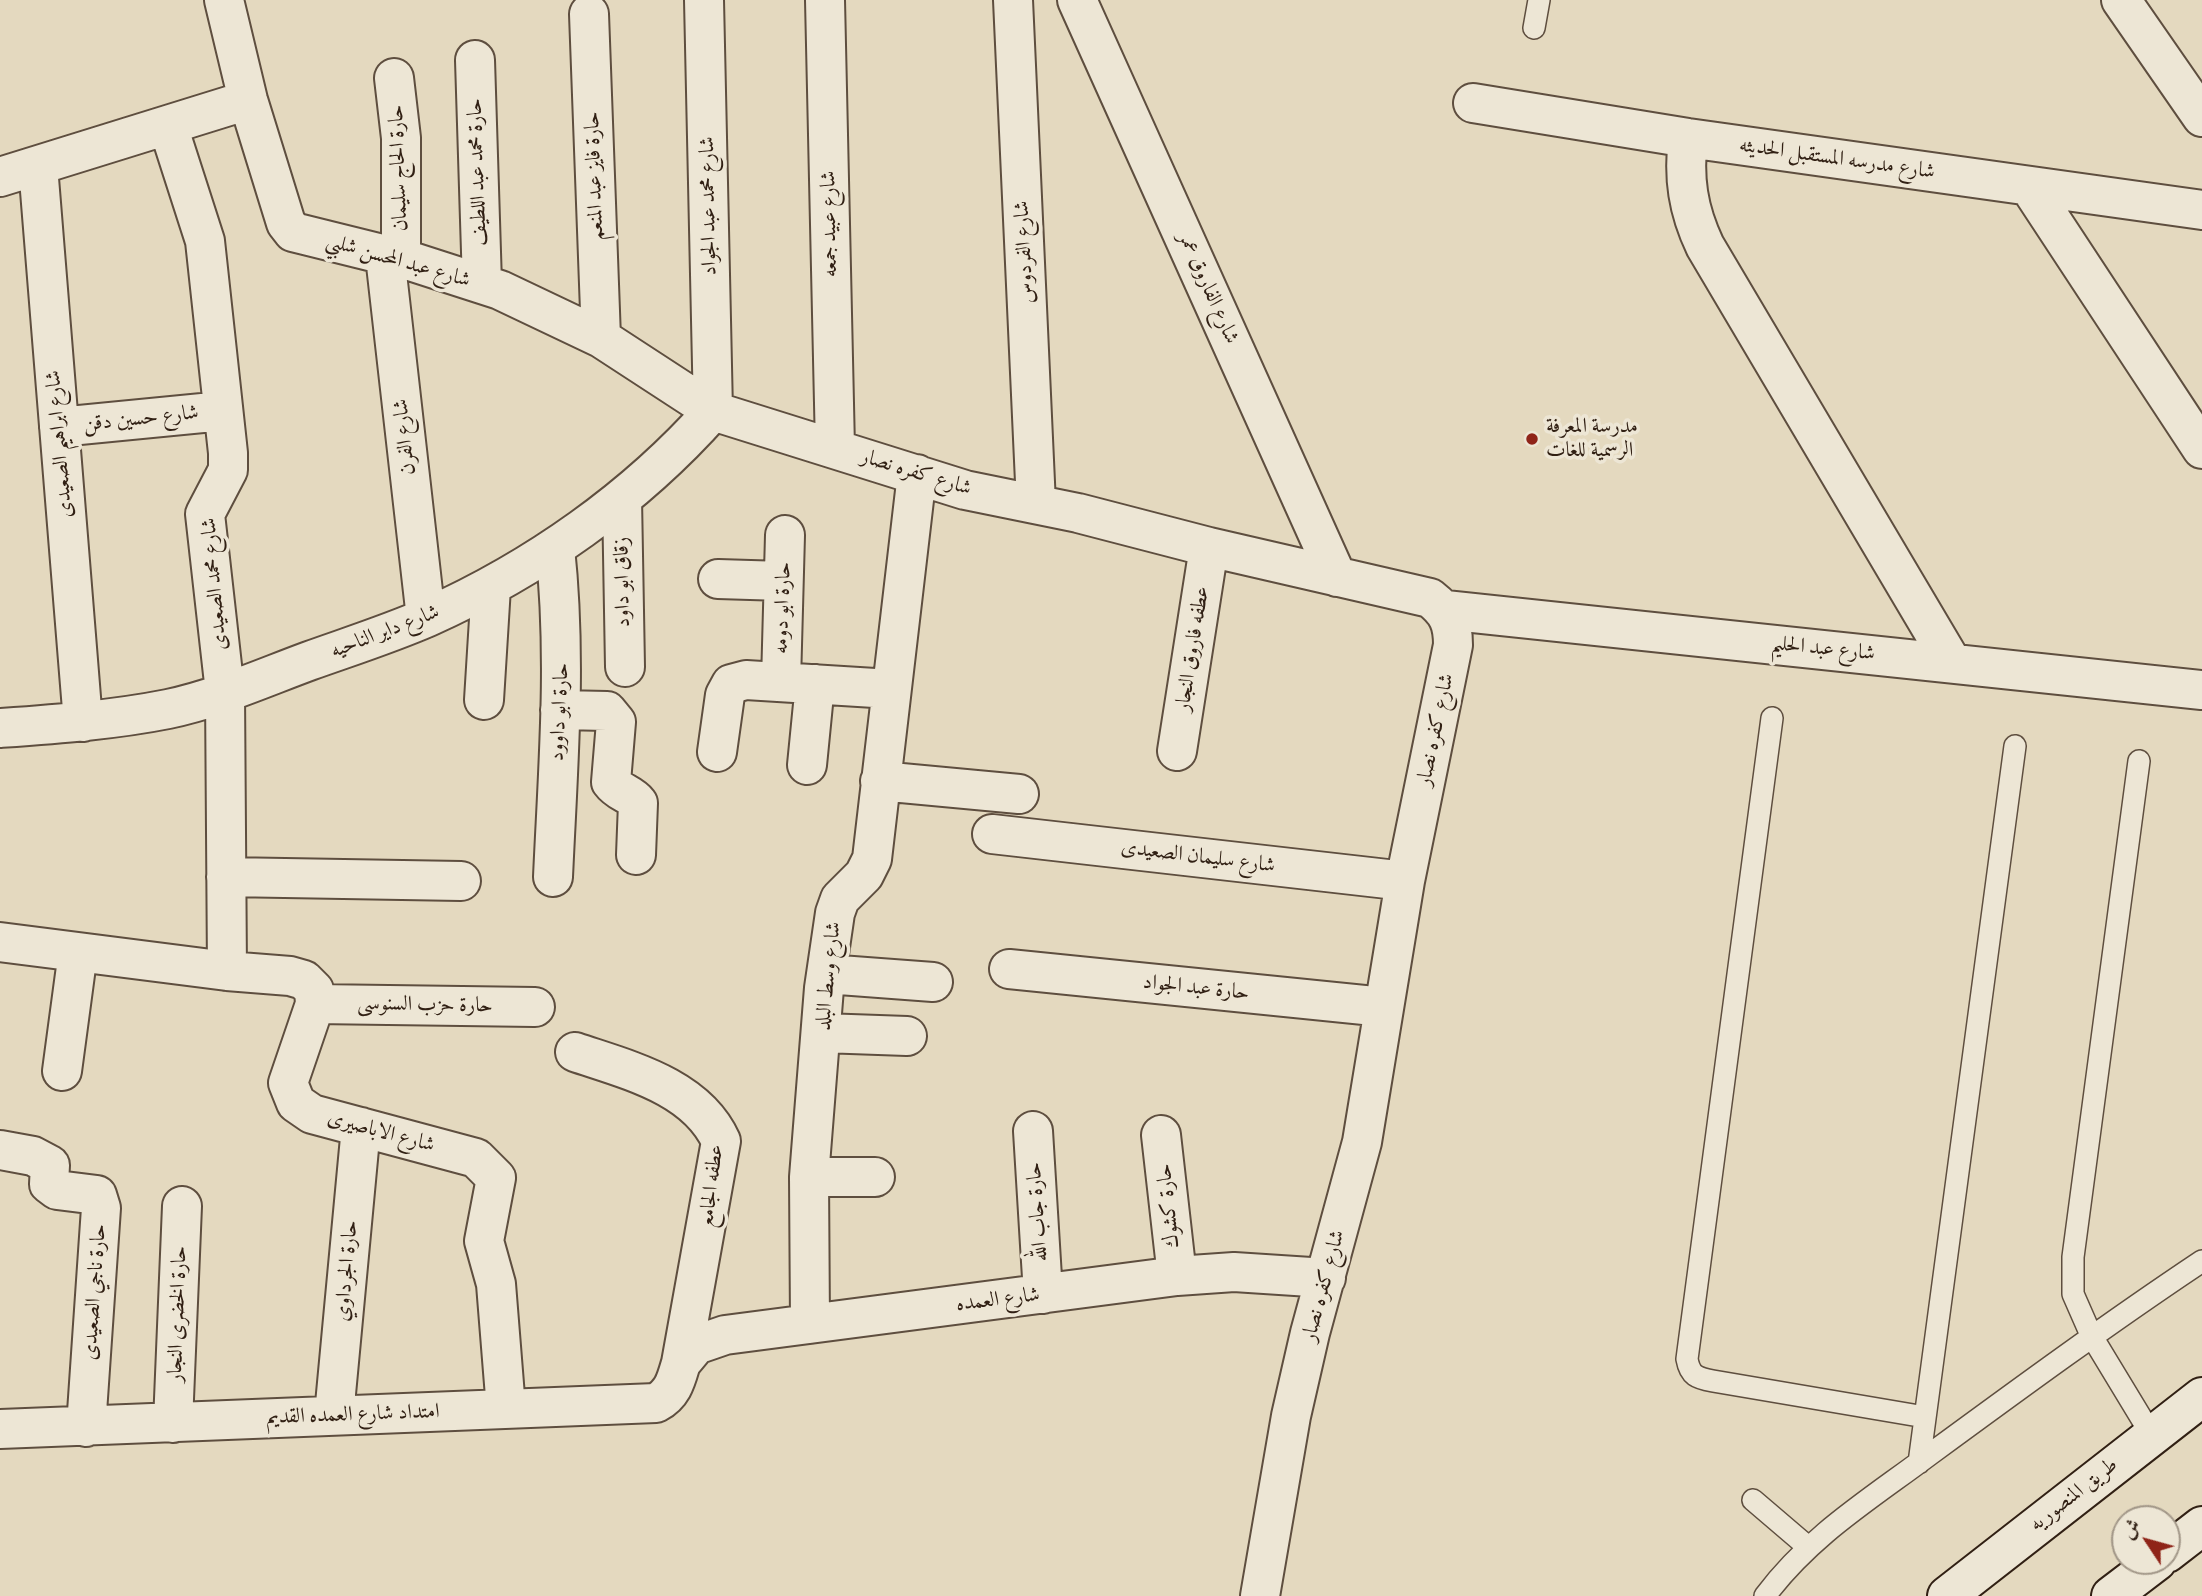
<!DOCTYPE html>
<html>
<head>
<meta charset="utf-8">
<style>
	body { margin:0 }
	#map { position:relative; width:2202px; height:1596px; overflow:hidden; background:#e4d9bf; font-family:"IM FELL French Canon",Amiri,serif }
	canvas { display:block }
	.north { position:absolute; left:2111px; top:1505px; width:70px; height:70px; box-sizing:border-box; background:#ede6d5; border:2px solid #a29788; border-radius:50%; rotate:306deg; font-size:19px; font-weight:700; line-height:28px; text-align:center; color:#312014 }
	.north::after { content:''; display:block; margin:auto; width:24px; height:32px; background:#8f2418; clip-path:polygon(50% 0,100% 100%,50% 72%,0 100%) }
</style>
</head>
<body>
<div id="map">
<canvas width="2202" height="1596"></canvas>
<div class="north">ش</div>
</div>
<script>
const context = document.querySelector('canvas').getContext('2d');
context.lineJoin = 'round';
function stroke(path, color, width, dash) {
  context.strokeStyle = color;
  context.lineWidth = width;
  context.lineCap = dash ? 'butt' : 'round';
  context.setLineDash(dash || []);
  context.stroke(path);
}
function label(font, color, halo, rows, align = 'center') {
  context.font = font + ' "IM FELL French Canon",Amiri,serif';
  context.lineWidth = 7;
  context.setLineDash([]);
  context.textBaseline = 'middle';
  context.strokeStyle = halo;
  context.fillStyle = color;
  for (const [text, x, y, turn = 0] of rows) {
    context.save();
    context.translate(x, y);
    context.rotate((+turn || 0) * Math.PI / 180);
    context.textAlign = isNaN(turn) ? turn : align;
    if (halo) context.strokeText(text, 0, 0);
    context.fillText(text, 0, 0);
    context.restore();
  }
}
const lane = new Path2D(`
	M1534,28L1539,0
	M1772,718L1687,1359C1690,1376 1697,1378 1713,1381L1925,1417
	M2139,761L2073,1257V1294L2091,1335L2151,1434
	M1919,1463L2015,746
	M1753,1500L1808,1547
	M1765,1596C1811,1535 1869,1500 1929,1455C2019,1389 2109,1323 2202,1261`);
const street = new Path2D(`
	M224,0L248,100L286,223L293,232L410,261L500,290L601,338L713,411L965,490L1078,513L1209,547L1430,598C1448,612 1453,623 1453,645L1405,881L1362,1142L1310,1333L1291,1416L1260,1596
	M704,0L713,411
	M825,0L835,448
	M1013,0L1036,504
	M1077,0L1337,577
	M2121,0L2202,117
	M589,14L601,338
	M475,60L482,284
	M394,78L401,138V259
	M1473,103L1688,138L2202,210
	M168,126L205,241L228,453V470L205,514L225,692L227,971
	M1688,138C1683,178 1688,210 1705,246L1952,663
	M38,166L83,722
	M0,177L248,100
	M2029,186L2202,449
	M385,256L426,618
	M59,427L223,411
	M622,498L625,667
	M718,579L783,581
	M1445,610L2202,690
	M781,682L785,535
	M484,700L491,587
	M560,710L607,711L616,722L611,782C619,793 630,793 638,803L636,855
	M0,728C56,724 113,720 168,709C216,699 263,678 309,661C348,647 389,634 428,617C535,569 635,499 713,411
	M1177,751L1209,547
	M717,752L725,695L731,684L746,680L891,689
	M807,765L815,684
	M880,781L1019,794
	M992,834L1405,881
	M226,877L461,881
	M553,877C558,767 567,658 555,548
	M0,942L227,971L290,976L304,980L314,990L315,1004L288,1083L296,1103L312,1114L476,1158L496,1178L484,1241L496,1284L506,1409
	M1009,969L1384,1007
	M826,974L933,982
	M315,1004L535,1007
	M822,1033L907,1036
	M62,1071L78,952
	M1033,1131L1043,1294
	M1161,1135L1177,1276
	M0,1150L33,1156L50,1165L49,1184L57,1190L97,1195L101,1208L86,1427
	M809,1177H875
	M810,1324L809,1177L824,988L835,913L840,899L864,875L872,859L917,474
	M681,1363L696,1345L725,1335L1177,1276L1234,1272L1326,1278
	M334,1415L361,1127
	M173,1423L182,1206
	M0,1429L656,1403C673,1394 676,1380 681,1363L721,1141C696,1086 628,1070 575,1052`);
const secondary = new Path2D(`
	M2167,1553L2202,1526
	M1947,1596L2202,1397
	M2111,1596L2157,1561`);
stroke(lane, '#5e4e3f', 24);
stroke(street, '#5e4e3f', 42);
stroke(secondary, '#312014', 42);
stroke(lane, '#ede6d5', 21);
stroke(street, '#ede6d5', 38);
stroke(secondary, '#ede6d5', 38);
for (const [x, y, r, color] of [
	[1532,439,7,"#8f2418"]
]) {
  const dot = new Path2D();
  dot.arc(x, y, r, 0, 2 * Math.PI);
  context.fillStyle = color;
  context.fill(dot);
  stroke(dot, '#ede6d5', 2.5);
}
label('21px', '#312014', '#ede6d5', [
	["شارع مدرسه المستقبل الحديثه",1837,159,8],
	["حارة الحاج سليمان",399,168,-92],
	["حارة محمد عبد اللطيف",478,172,-92],
	["حارة فايز عبد المنعم",595,176,-92],
	["شارع محمد عبد الجواد",709,206,-91],
	["شارع عبيد جمعه",830,224,-91],
	["شارع الفردوس",1025,252,-93],
	["شارع عبد المحسن شلبي",398,261,16],
	["شارع الفاروق عمر",1208,288,66],
	["شارع حسين دقن",141,419,-6],
	["شارع الفرن",405,437,-96],
	["شارع ابراهيم الصعيدى",60,444,-95],
	["شارع كفره نصار",916,473,17],
	["زقاق ابو داود",623,582,-91],
	["شارع محمد الصعيدى",215,584,-95],
	["حارة ابو دومه",783,608,-88],
	["شارع داير الناحيه",385,632,-21],
	["عطفه فاروق النجار",1193,649,-81],
	["شارع عبد الحليم",1823,649,6],
	["حارة ابو داوود",560,712,-87],
	["شارع كفره نصار",1436,730,-78],
	["شارع سليمان الصعيدى",1198,857,7],
	["شارع وسط البلد",829,976,-84],
	["حارة عبد الجواد",1196,988,6],
	["حارة حزب السنوسى",425,1005,1],
	["شارع الاباصيرى",381,1132,15],
	["عطفه الجامع",712,1186,-83],
	["حارة كشوك",1169,1206,-96],
	["حارة جاب الله",1038,1212,-94],
	["حارة الجرداوي",347,1271,-85],
	["شارع كفره نصار",1324,1286,-75],
	["حارة ناجي الصعيدى",95,1292,-86],
	["شارع العمده",998,1300,-7],
	["حارة الخضرى النجار",178,1314,-88],
	["امتداد شارع العمده القديم",353,1415,-2],
	["طريق المنصوريه",2074,1495,-38]
]);
label('21px', '#312014', '#ede6d5', [
	["مدرسة المعرفة",1546,427],
	["الرسمية للغات",1546,451]
], 'left');
</script>
</body>
</html>
